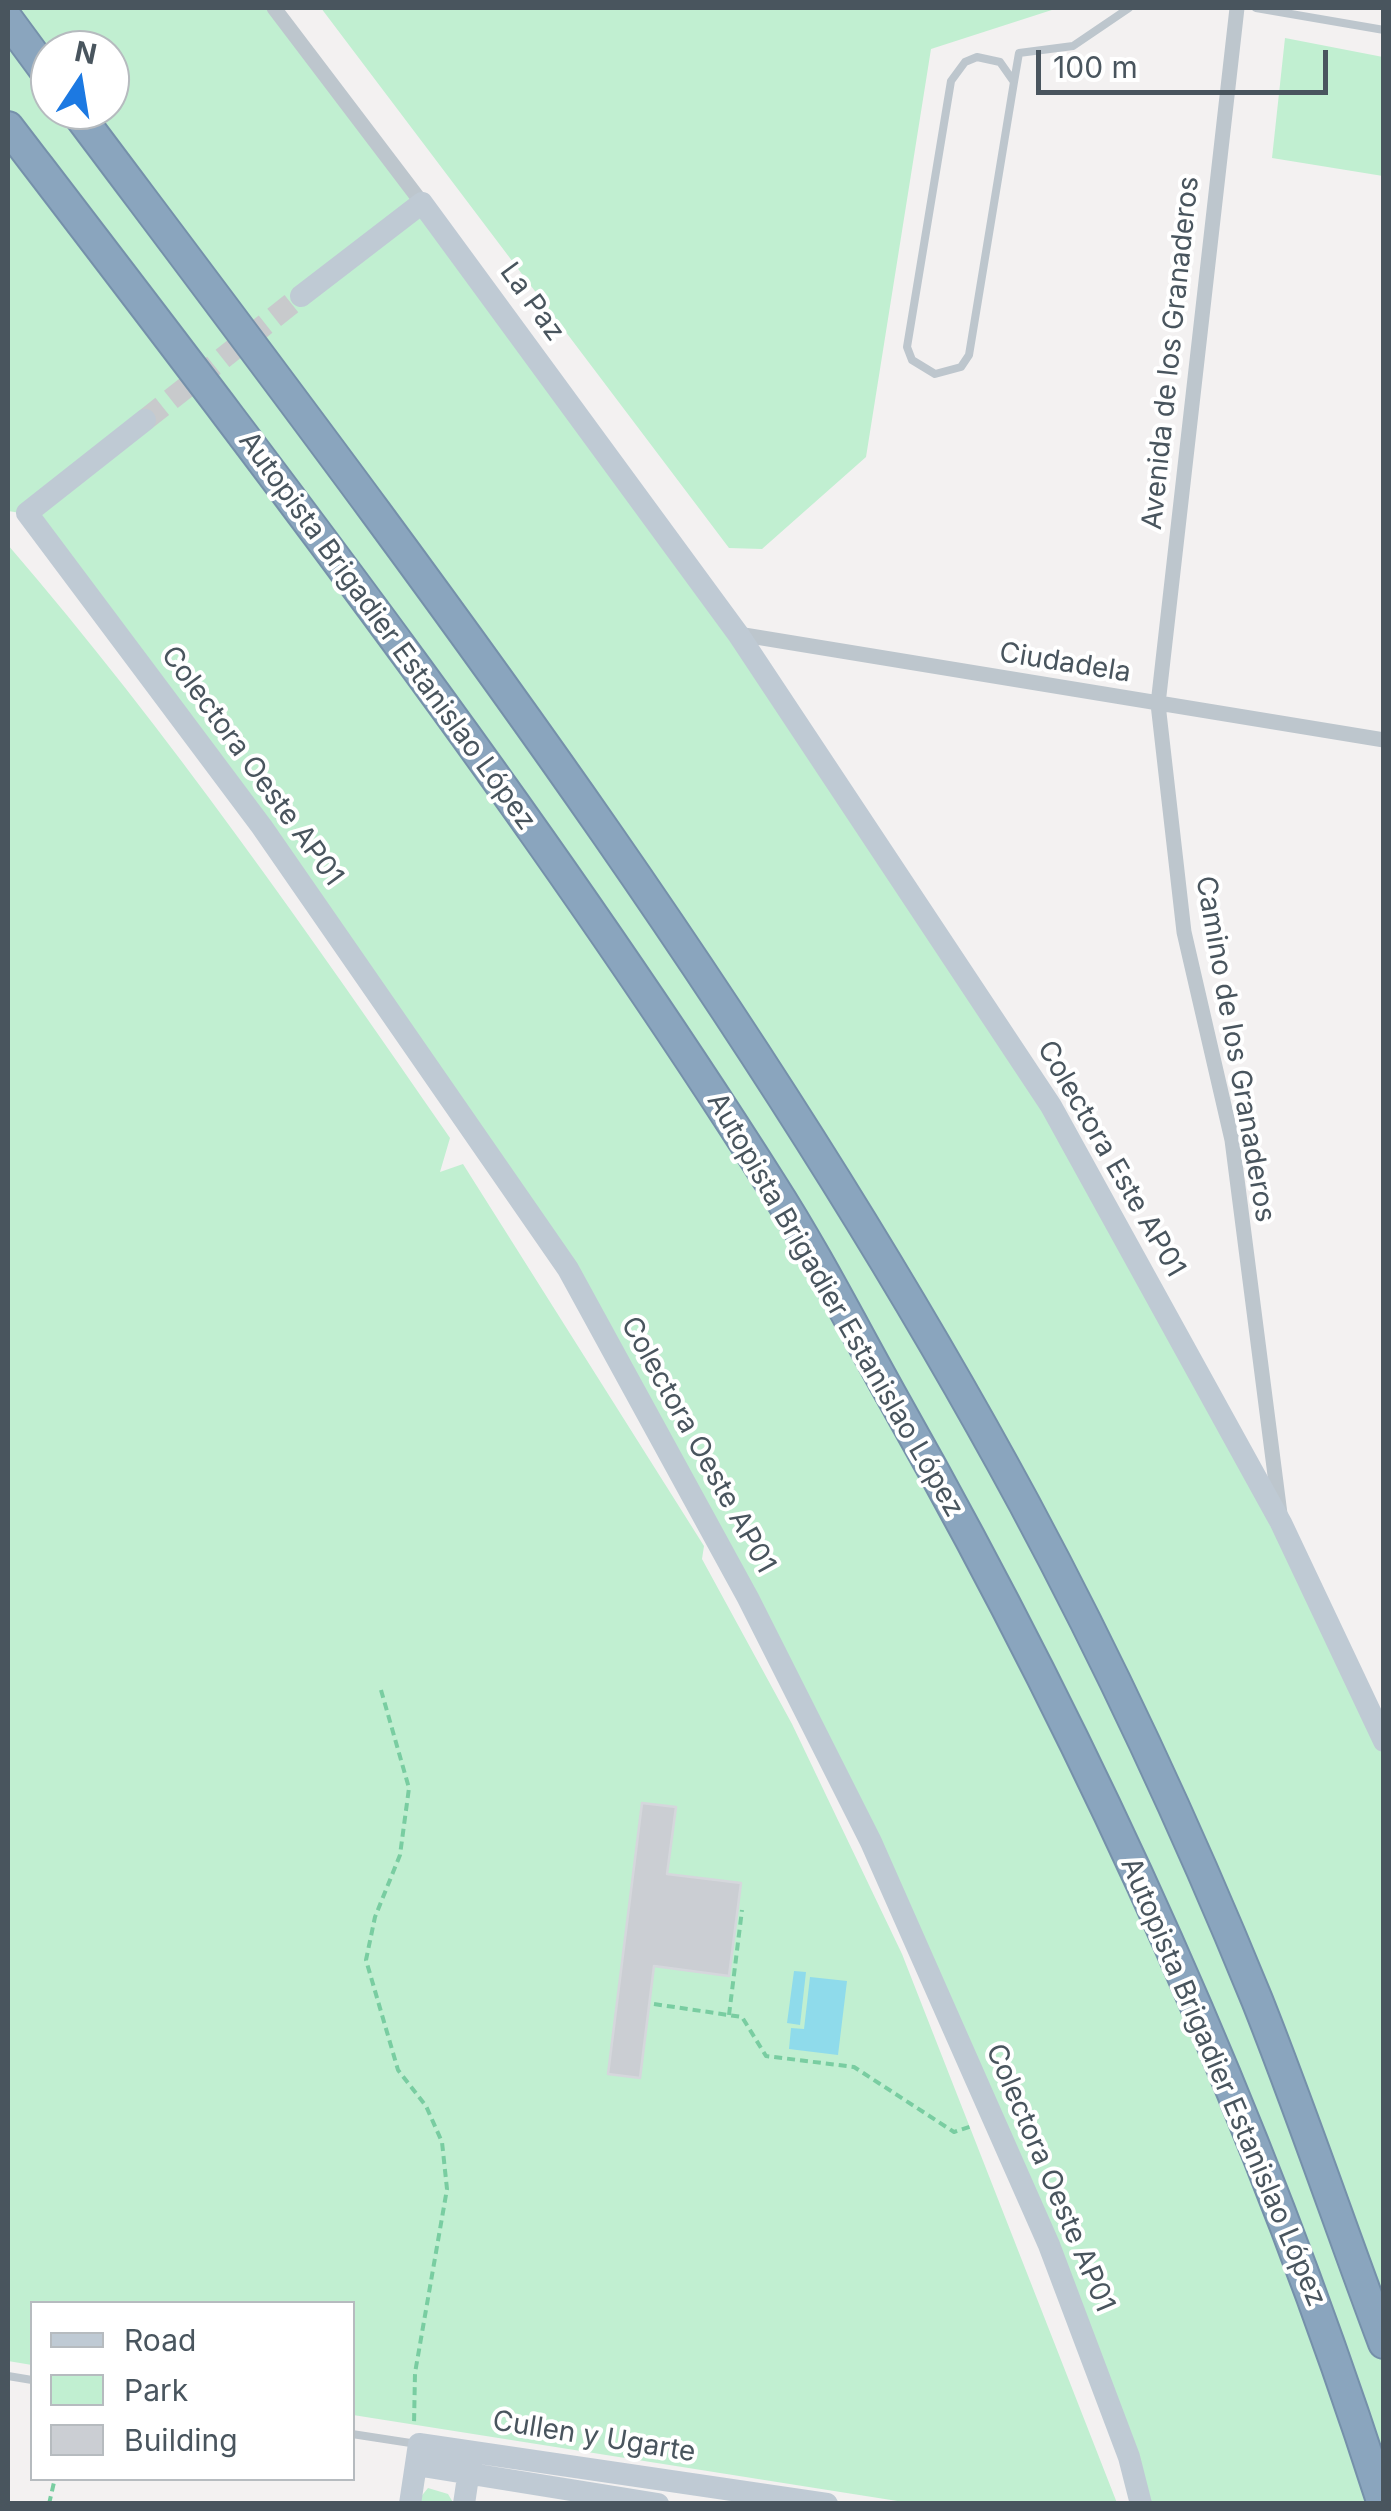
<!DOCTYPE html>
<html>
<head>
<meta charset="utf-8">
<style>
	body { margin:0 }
	#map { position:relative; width:1391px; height:2511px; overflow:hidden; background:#f3f1f1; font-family:Inter,sans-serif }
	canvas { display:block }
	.frame { position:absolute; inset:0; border:10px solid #49555e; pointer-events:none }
	.legend { position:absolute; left:30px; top:2301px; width:325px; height:180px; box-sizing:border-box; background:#fff; border:2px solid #b6bbbf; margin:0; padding:12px 18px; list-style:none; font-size:30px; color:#49555e }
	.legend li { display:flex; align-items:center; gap:20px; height:50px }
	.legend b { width:50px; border:2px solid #b6bbbf }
	.north { position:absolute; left:30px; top:30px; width:100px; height:100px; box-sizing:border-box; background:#fff; border:2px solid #b6bbbf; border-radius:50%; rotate:12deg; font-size:28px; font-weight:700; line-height:40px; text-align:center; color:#49555e }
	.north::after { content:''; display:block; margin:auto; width:35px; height:45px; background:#1c79e2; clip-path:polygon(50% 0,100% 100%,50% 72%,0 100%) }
	.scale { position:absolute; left:1036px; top:50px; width:292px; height:45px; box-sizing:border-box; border:5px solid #49555e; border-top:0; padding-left:12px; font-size:30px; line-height:35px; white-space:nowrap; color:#49555e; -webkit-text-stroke:8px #fff; paint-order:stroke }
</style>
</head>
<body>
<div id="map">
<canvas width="1391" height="2511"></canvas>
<div class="frame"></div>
<ul class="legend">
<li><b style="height:12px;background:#bfcad4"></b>Road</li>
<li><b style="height:28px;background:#c1efd1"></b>Park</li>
<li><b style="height:28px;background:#cbced3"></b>Building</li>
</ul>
<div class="north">N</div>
<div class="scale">100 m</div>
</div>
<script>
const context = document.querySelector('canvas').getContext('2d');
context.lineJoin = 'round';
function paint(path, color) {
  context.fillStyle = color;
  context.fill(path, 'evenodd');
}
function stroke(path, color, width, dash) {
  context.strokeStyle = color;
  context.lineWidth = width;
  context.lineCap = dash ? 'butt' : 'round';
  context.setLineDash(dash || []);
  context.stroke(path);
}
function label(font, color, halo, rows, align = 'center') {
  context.font = font + ' Inter,sans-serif';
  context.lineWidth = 8;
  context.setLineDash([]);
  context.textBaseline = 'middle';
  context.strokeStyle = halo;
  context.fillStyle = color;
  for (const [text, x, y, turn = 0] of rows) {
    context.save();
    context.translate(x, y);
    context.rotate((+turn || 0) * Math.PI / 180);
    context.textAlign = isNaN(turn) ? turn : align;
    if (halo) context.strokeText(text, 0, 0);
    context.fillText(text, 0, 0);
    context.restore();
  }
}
paint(new Path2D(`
	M8,8H274L738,634L1051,1106L1383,1741V2503H1141L1129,2457L871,1842L568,1269L27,514L8,511ZM50,50H110V110H50Z
	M321,8H1058L931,49L866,457L762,549L729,548Z
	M1285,38L1383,57V176L1272,158Z
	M8,545C169,732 309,934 450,1138L440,1172L463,1164L704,1546L702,1559L792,1724L902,1954L1117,2503H910L353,2415L352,2304H32V2365L8,2361Z
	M428,2488L448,2494L454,2504H415Z`), '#c1efd1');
paint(new Path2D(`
	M794,1971L806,1972L800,2025L787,2023Z
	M810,1977L847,1981L838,2055L789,2049L791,2028L804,2029Z`), '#8fdbeb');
const building = new Path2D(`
	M642,1803L676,1807L667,1874L741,1883L729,1976L654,1966L640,2078L608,2074Z`);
paint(building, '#cbced3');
stroke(building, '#d5d7dc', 2.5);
stroke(new Path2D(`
	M145,420L301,296`), '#c8cacc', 22, [22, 11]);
const highway = new Path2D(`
	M8,20L50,77
	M75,110C412,559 756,1007 1024,1503C1110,1663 1188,1831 1257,2000C1302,2113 1341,2229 1384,2343
	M8,127C272,472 538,817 771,1184C816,1254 854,1329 895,1402C1093,1752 1260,2120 1383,2504`);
stroke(highway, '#7590aa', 34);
stroke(new Path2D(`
	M381,1690L409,1788L400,1855L375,1917L366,1960L398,2070L426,2106L442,2142L447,2189L415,2373L414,2425
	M654,2004L742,2017L766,2056L854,2067L954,2132L972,2126
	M729,2015L742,1910
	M49,2504L55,2478`), '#79cda1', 4, [8, 5]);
stroke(new Path2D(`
	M1256,8L1384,30
	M977,57L1000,62L1014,82L969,355L961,367L935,374L912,360L907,347L951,81L965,62Z
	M1014,82L1019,53L1073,46L1129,8
	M8,2376L32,2380
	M352,2434L417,2444`), '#bdc6cd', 8);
stroke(new Path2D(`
	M274,8L422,203
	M1237,8L1158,704L1184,932L1232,1140L1280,1514
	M738,634L1384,740`), '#bdc6cd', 15);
stroke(new Path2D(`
	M301,296L422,203L738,634L1051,1106L1281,1523L1384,1741
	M145,420L27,513L262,827L568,1269L748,1598L871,1842L1049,2245L1129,2457L1141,2504
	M416,2465L658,2504
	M410,2504L419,2444L827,2504
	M464,2504L470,2463`), '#bfcad4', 22);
stroke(highway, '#8aa5be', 30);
label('28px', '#49555e', '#fff', [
	["La Paz",532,302,54],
	["Avenida de los Granaderos",1171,353,-84],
	["Autopista Brigadier Estanislao López",387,631,54],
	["Ciudadela",1065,663,9],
	["Colectora Oeste AP01",252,766,54],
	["Camino de los Granaderos",1235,1049,80],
	["Colectora Este AP01",1111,1159,60],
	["Autopista Brigadier Estanislao López",835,1305,60],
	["Colectora Oeste AP01",698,1445,61],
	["Autopista Brigadier Estanislao López",1223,2082,67],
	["Colectora Oeste AP01",1050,2178,67],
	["Cullen y Ugarte",594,2437,9]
]);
</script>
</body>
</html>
